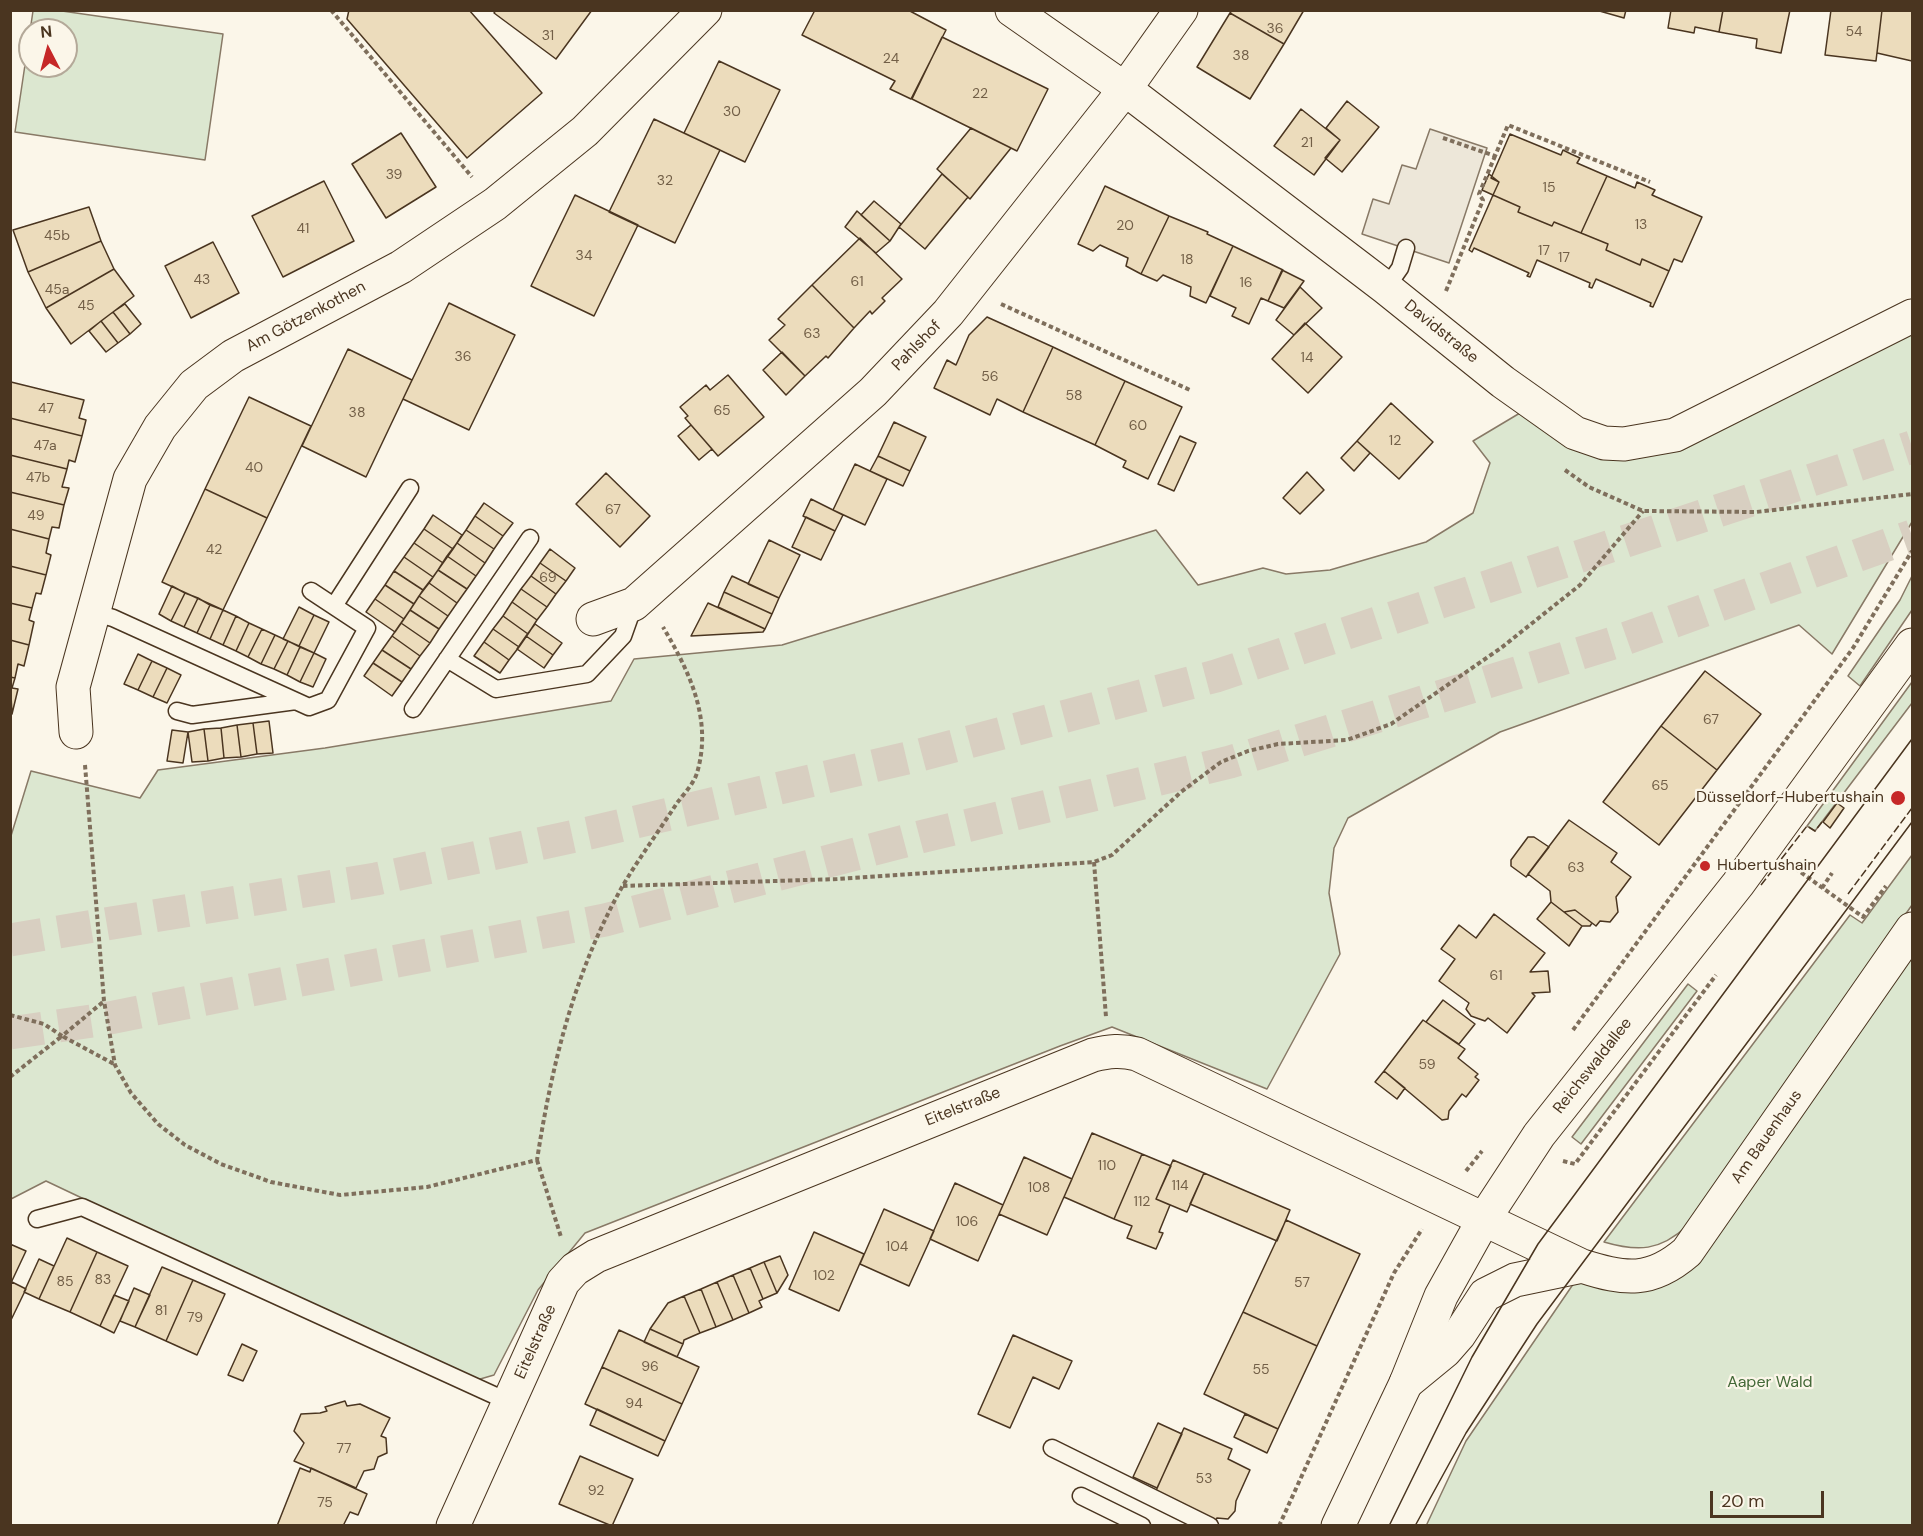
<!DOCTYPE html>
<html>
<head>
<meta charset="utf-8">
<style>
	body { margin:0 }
	#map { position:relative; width:1923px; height:1536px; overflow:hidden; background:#fbf6e9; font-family:"DM Sans",sans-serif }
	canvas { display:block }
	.frame { position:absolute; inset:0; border:12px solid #4a3520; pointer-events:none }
	.north { position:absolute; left:18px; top:18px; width:60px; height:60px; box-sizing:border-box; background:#fbf6e9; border:2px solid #b4a999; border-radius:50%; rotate:354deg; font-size:16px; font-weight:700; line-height:24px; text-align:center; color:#4a3520 }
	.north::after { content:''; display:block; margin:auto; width:21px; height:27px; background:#c62828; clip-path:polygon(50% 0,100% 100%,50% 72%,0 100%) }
	.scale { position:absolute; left:1710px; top:1491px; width:114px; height:27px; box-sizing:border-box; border:3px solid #4a3520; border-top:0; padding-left:8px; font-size:18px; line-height:21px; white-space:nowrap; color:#4a3520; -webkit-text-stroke:4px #fbf6e9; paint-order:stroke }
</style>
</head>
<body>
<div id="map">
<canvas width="1923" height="1536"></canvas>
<div class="frame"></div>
<div class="north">N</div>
<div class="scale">20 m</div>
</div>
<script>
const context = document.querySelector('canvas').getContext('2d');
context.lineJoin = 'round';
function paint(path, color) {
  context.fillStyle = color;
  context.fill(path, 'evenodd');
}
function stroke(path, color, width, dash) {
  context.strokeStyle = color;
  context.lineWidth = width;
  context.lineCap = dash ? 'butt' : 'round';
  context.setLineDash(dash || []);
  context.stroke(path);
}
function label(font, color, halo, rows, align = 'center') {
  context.font = font + ' "DM Sans",sans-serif';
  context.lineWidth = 4.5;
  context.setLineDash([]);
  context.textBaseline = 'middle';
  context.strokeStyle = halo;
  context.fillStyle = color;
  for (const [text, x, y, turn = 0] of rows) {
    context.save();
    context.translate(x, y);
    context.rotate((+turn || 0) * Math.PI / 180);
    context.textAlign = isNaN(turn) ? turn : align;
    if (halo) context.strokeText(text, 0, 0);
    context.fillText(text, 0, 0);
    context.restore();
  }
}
const green = new Path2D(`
	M33,11H62L223,34L205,160L15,132ZM30,30H66V66H30Z
	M1912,333V522L1832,654L1799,625L1500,732L1348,818L1334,848L1329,893L1340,954L1267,1089L1112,1027L1060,1046L585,1233L538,1290L494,1375L470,1382L46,1181L11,1199L10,839L31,771L140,798L158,770L325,748L611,701L634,659L782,645L1156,530L1198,585L1263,568L1286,574L1330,570L1426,542L1473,513L1490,463L1473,441L1530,407L1627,451Z
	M1912,576V610L1860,686L1848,676L1900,600Z
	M1912,682V703L1815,831L1807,826Z
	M1912,855V905L1687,1226C1660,1251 1638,1252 1604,1242L1850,915L1862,923Z
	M1912,947V1525L1426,1526L1466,1441L1576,1280L1687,1267Z
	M1688,984L1697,991L1581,1144L1572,1137Z`);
paint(green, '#dce7d0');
stroke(green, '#887966', 1.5);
const parking = new Path2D(`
	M1430,129L1487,148L1449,263L1362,234L1373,199L1389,204L1402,165L1416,169Z`);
paint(parking, '#ede7d9');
stroke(parking, '#887966', 1.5);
const building = new Path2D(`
	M349,10H469L542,93L467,158L347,19Z
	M496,10H592L556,59L494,13Z
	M815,10H908L946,30L911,99L890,89L895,81L802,35Z
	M1232,10H1304L1284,44L1230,13Z
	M1596,10H1626L1624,18Z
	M1671,10H1723L1719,32L1695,27L1694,33L1668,28Z
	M1723,10H1790L1781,53L1756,48L1757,39L1719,32Z
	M1831,10H1882L1876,61L1825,55Z
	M1882,10H1912V61L1877,53Z
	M1230,13L1284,44L1250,99L1197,67Z
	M942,37L1048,89L1017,151L912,99Z
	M719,61L780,90L745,162L684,133Z
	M1347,101L1379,127L1342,172L1325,158L1340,140L1326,128Z
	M1301,109L1340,140L1314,175L1274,146Z
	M654,119L720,150L675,243L609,212Z
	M971,128L1011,148L970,199L937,169Z
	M401,133L436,187L386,218L352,164Z
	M1510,134L1561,155L1563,150L1571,154L1580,158L1577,163L1607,176L1581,233L1554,222L1552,226L1518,212L1520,207L1493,195L1499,182L1491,178Z
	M942,174L968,197L925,249L899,227Z
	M1489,174L1499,182L1493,195L1482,190Z
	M1607,176L1635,188L1637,182L1655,190L1652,195L1702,217L1682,262L1674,259L1669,271L1642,259L1640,265L1606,250L1608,244L1581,233Z
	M324,181L354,241L283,277L252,216Z
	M1105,186L1169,216L1141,274L1126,266L1128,258L1100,245L1093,251L1078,244Z
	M575,195L638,225L594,316L531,286Z
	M1493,195L1520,207L1518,212L1552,226L1554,222L1608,244L1606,250L1640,265L1642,259L1669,271L1653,307L1650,306L1651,303L1596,279L1592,288L1589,287L1590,283L1537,260L1530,277L1527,276L1529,273L1474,248L1472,252L1469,250Z
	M874,201L901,224L890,241L861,215Z
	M89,207L101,241L28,272L13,230Z
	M857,211L890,241L876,253L845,227Z
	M1169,216L1208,232L1207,234L1233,246L1206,303L1190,296L1191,287L1163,275L1157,281L1141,274Z
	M860,238L902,279L882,298L885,301L872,314L870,311L854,328L812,285Z
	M101,241L114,269L46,308L28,272Z
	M213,242L239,293L191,318L165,266Z
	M1233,246L1283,270L1268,301L1261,298L1249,324L1232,316L1236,308L1210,296Z
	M114,269L134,296L71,344L46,308Z
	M1282,270L1304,281L1284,308L1268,301Z
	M812,285L854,328L828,358L826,356L805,376L769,340L785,325L778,319Z
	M1300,287L1322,308L1294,335L1276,320Z
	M449,303L515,335L469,430L403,399Z
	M125,304L141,324L130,334L113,312Z
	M113,312L130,334L118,343L101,321Z
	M987,317L1053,347L1023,412L997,399L990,415L934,388L947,360L956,365L969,335Z
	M101,321L118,343L106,352L89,331Z
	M1305,323L1342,357L1308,393L1272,359Z
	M1053,347L1125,381L1095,445L1023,412Z
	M348,349L412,380L366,477L302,446Z
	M782,352L805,376L786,395L763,370Z
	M728,375L764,417L718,456L685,418L688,416L680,407L706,385L710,390Z
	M1125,381L1182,407L1148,479L1123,467L1126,461L1095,445Z
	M11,382L84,400L79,418L86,420L82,436L10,418Z
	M249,397L311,426L267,518L205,489Z
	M1391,403L1433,442L1399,479L1357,441Z
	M10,418L82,436L75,462L69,460L67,469L10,455Z
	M894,422L926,437L910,471L878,456Z
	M691,425L712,449L699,460L678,436Z
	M1180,436L1196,443L1174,491L1158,484Z
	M1357,441L1370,453L1354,471L1341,458Z
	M10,455L67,469L62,487L69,488L64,505L10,492Z
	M878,456L910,471L903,486L870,471Z
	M855,464L887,479L865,525L833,510Z
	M1307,472L1324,490L1300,514L1283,498Z
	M606,473L650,516L620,547L576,504Z
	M205,489L267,518L223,610L162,582Z
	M10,492L64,505L59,528L52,527L49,539L10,529Z
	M811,499L843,515L835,531L803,516Z
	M484,503L513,523L503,536L475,516Z
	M433,515L462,535L453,549L424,529Z
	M475,516L503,536L494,549L466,530Z
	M806,517L835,531L821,560L792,547Z
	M10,529L49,539L46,553L51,555L46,575L10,566Z
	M424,529L453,549L443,563L414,543Z
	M466,530L494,549L485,563L457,543Z
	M769,540L800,555L779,598L748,584Z
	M414,543L443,563L433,577L404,557Z
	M457,543L485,563L476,576L447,556Z
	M550,549L575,568L566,581L540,563Z
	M447,556L476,576L467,589L438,570Z
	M404,557L433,577L423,590L394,571Z
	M540,563L566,581L556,594L531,576Z
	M10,566L46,575L41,594L36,593L32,608L10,603Z
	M438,570L467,589L457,603L429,583Z
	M394,571L423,590L414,604L385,585Z
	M531,576L556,594L547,607L521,589Z
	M732,576L779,598L772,614L724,592Z
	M429,583L457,603L448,616L419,596Z
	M385,585L414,604L404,619L375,599Z
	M172,586L185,593L171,621L159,614Z
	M521,589L547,607L537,620L512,602Z
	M724,592L772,614L765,629L718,607Z
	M185,593L198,598L184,627L171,621Z
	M419,596L448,616L439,629L410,610Z
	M198,598L210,605L197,633L184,627Z
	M375,599L404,619L395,632L366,612Z
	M512,602L537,620L528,634L503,616Z
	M10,603L32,608L29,620L34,622L29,645L10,640Z
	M708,603L765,629L763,632L691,636Z
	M210,605L223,610L210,639L197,633Z
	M299,607L314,615L299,646L283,639Z
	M223,610L236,616L223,645L210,639Z
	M410,610L439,629L430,643L401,623Z
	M314,615L329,622L314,653L299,646Z
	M236,616L249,623L236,651L223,645Z
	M503,616L528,634L519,647L493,629Z
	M249,623L262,629L248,657L236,651Z
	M401,623L430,643L420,656L392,636Z
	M535,624L562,643L553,655L526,636Z
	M262,629L275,635L261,664L248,657Z
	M493,629L519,647L509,660L484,642Z
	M275,635L288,641L274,669L261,664Z
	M392,636L420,656L411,669L382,650Z
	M526,636L553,655L544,668L517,649Z
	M10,640L29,645L24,666L18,664L15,678L10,677Z
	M288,641L300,647L287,675L274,669Z
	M484,642L509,660L500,673L474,656Z
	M300,647L314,653L300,682L287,675Z
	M382,650L411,669L402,682L373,663Z
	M314,653L326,659L313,687L300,682Z
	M138,654L152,661L138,690L124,684Z
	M152,661L167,668L153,697L138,690Z
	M373,663L402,682L392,696L364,676Z
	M167,668L181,675L167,703L153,697Z
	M1705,671L1761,714L1717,770L1661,726Z
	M10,677L15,678L12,688L18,689L12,714Z
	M269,721L273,753L257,754L253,723Z
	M253,723L257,754L241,757L237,725Z
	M237,725L241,757L224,758L221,728Z
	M1661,726L1717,770L1659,845L1603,802Z
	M221,728L224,758L208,761L204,729Z
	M204,729L208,761L192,762L188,732Z
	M172,730L188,732L183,763L167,761Z
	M1837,803L1844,808L1830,828L1823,822Z
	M1569,820L1617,853L1611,862L1631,877L1616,897L1618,912L1610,922L1600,921L1596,926L1575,910L1564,912L1551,902L1550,891L1528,874Z
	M1528,837H1534L1549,847L1526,877L1511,866V860Z
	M1551,902L1582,926L1569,946L1537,919Z
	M1575,910L1592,923L1590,926H1582L1564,912Z
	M1494,914L1545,953L1530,972L1548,971L1550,992L1532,993L1535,996L1507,1033L1488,1018L1485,1021L1471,1016L1466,1009L1469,1003L1439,981L1455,959L1441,949L1459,925L1476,938Z
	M1443,1000L1475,1024L1459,1044L1426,1022Z
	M1423,1020L1465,1049L1458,1058L1478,1074L1475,1077L1479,1080L1466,1097L1462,1094L1449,1111L1448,1119L1442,1120L1384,1071Z
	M1384,1071L1405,1088L1397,1099L1375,1082Z
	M1092,1133L1142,1154L1114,1219L1064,1197Z
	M1142,1154L1171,1166L1156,1199L1170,1205L1159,1232L1163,1233L1156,1249L1127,1238L1132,1226L1114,1219Z
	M1024,1157L1072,1179L1047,1235L999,1214Z
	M1173,1160L1204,1173L1187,1212L1156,1199Z
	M1204,1173L1290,1210L1277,1241L1190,1204Z
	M955,1183L1003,1205L978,1261L930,1239Z
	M884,1209L934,1231L909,1286L860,1264Z
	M1286,1220L1360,1254L1317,1346L1243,1312Z
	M814,1232L864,1254L839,1311L789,1289Z
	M67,1238L97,1252L70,1312L39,1299Z
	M10,1244L26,1251L10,1285Z
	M97,1252L128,1266L100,1326L70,1312Z
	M780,1256L788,1275L777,1293L764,1262Z
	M39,1259L54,1266L39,1299L24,1292Z
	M764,1262L777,1293L763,1299L750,1268Z
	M162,1267L193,1280L166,1341L135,1327Z
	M750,1268L763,1299L759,1301L762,1307L749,1313L733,1275Z
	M733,1275L749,1313L733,1320L717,1282Z
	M193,1280L225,1294L197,1355L166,1341Z
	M12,1282L26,1289L11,1320L10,1285Z
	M717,1282L733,1320L716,1327L701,1289Z
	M134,1288L150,1295L135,1327L120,1321Z
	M701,1289L716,1327L700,1333L684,1296Z
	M114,1295L129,1301L114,1333L100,1326Z
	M684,1296L700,1333L684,1340L683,1344L650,1329L668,1303Z
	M1243,1312L1317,1346L1278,1429L1204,1394Z
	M650,1329L683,1344L677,1357L644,1342Z
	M619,1330L699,1367L682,1404L602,1367Z
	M1013,1335L1072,1361L1059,1389L1033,1377L1010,1428L978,1414Z
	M242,1344L257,1351L243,1381L228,1375Z
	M602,1367L682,1404L665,1441L585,1404Z
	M345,1401L347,1406L360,1404L390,1418L381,1436L386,1438L387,1453L378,1457L374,1469L364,1471L356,1488L294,1461L304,1443L294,1431L301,1414L320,1413L327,1411L325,1407Z
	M597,1409L665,1441L658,1456L590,1425Z
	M1245,1414L1278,1429L1267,1453L1234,1437Z
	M1158,1423L1182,1434L1157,1488L1133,1477Z
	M1184,1428L1232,1449L1228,1459L1250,1470L1236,1501L1235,1511L1228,1519L1217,1518L1215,1521L1155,1493Z
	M580,1456L633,1479L612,1526L559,1504Z
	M300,1468L310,1472L311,1468L367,1494L358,1515L350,1512L343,1526H277Z`);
paint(building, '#ecdcbc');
stroke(building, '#4a3520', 1.5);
stroke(new Path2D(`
	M10,940L376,879L589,833L920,755L1216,676L1912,447
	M10,1033L99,1020L605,920L920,837L1230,762L1613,643L1912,536`), '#d8cfc1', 33, [33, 16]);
const service = new Path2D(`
	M1386,288L1400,268L1406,248
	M334,606L410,488
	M92,612L113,618L309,707L328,700L367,628L311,591
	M447,659L496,689L587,674L623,636L634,605
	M413,709L530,538
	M177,711L192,715L296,701
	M37,1219L82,1207L509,1402
	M1052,1448L1210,1526
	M1081,1496L1142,1526`);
const minor = new Path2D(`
	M1012,10L1125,89L1386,288L1503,382L1575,433L1604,443L1624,444L1675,435L1912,316
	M593,619L634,604L873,392L948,313L1125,89L1181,10
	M76,732L73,687L130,479L160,427L194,385L233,356L401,267L495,204L585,131L705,10
	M1406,1383L1445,1351L1459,1335L1485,1295L1515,1280L1582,1266
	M453,1526L563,1282L575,1269L596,1256L1093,1055C1109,1051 1121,1050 1137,1054L1582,1266C1625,1280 1651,1283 1687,1252L1912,929`);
const secondary = new Path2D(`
	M1338,1526L1406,1383L1441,1296L1484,1219L1539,1135L1738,884L1912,645`);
stroke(service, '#4a3520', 19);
stroke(minor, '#4a3520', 35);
stroke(secondary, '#4a3520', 35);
stroke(new Path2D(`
	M331,10L472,177
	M1443,138L1495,156L1508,125L1650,182
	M1446,291L1483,200L1479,194L1495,156
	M1001,304L1190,390
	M1565,470L1589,487L1643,511L1756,512L1912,494
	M85,765L104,1001L115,1065L131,1093L158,1124L185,1145L221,1164L271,1182L340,1195L427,1187L537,1160C552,1064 574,973 622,887C639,858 659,831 677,803C684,794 694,783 697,773C713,719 689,671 663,627
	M1094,862L1106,1017
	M1795,868L1863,917L1886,886
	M623,886L837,879L1094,862L1112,855L1181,792L1221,762L1248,751L1278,744L1347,740L1391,724L1501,648L1580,585L1643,511
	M1822,888L1832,873
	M10,1015L44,1024L62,1036L103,1002
	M1573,1030L1853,648L1912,551
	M10,1077L62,1036L114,1064
	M537,1160L561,1237
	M1563,1161L1575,1164L1716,975
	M1466,1171L1482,1151
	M1279,1526L1394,1273L1422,1229`), '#7f6f5c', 4, [4.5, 3]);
stroke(service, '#fbf6e9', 16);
stroke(minor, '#fbf6e9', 33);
stroke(secondary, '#fbf6e9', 33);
stroke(new Path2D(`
	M1389,1526L1472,1357L1538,1244L1912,739
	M1415,1526L1466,1433L1537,1324L1912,822`), '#4a3520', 1.5);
stroke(new Path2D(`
	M1761,885L1807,826L1815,831L1822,822
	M1848,894L1912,808`), '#4a3520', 1.5, [8, 3]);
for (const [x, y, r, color] of [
	[1898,798,8,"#c62828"],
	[1705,866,6,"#c62828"]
]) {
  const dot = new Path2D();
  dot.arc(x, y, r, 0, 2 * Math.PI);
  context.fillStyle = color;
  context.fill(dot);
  stroke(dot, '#fbf6e9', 2);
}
label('14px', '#725f47', null, [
	["36",1275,29],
	["54",1854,32],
	["31",548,36],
	["38",1241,56],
	["24",891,59],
	["22",980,94],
	["30",732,112],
	["21",1307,143],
	["39",394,175],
	["32",665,181],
	["15",1549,188],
	["13",1641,225],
	["20",1125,226],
	["41",303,229],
	["45b",57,236],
	["17",1544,251],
	["34",584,256],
	["17",1564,258],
	["18",1187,260],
	["43",202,280],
	["61",857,282],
	["16",1246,283],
	["45a",57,290],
	["45",86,306],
	["63",812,334],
	["36",463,357],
	["14",1307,358],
	["56",990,377],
	["58",1074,396],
	["47",46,409],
	["65",722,411],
	["38",357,413],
	["60",1138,426],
	["12",1395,441],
	["47a",45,446],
	["40",254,468],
	["47b",38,478],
	["67",613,510],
	["49",36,516],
	["42",214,550],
	["69",548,578],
	["67",1711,720],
	["65",1660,786],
	["63",1576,868],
	["61",1496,976],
	["59",1427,1065],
	["110",1107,1166],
	["114",1180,1186],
	["108",1039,1188],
	["112",1142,1202],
	["106",967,1222],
	["104",897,1247],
	["102",824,1276],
	["83",103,1280],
	["85",65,1282],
	["57",1302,1283],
	["81",161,1311],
	["79",195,1318],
	["96",650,1367],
	["55",1261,1370],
	["94",634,1404],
	["77",344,1449],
	["53",1204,1479],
	["92",596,1491],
	["75",325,1503]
]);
label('16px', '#4a3520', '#fbf6e9', [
	["Am Götzenkothen",306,317,-28],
	["Davidstraße",1441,332,39],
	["Pahlshof",917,346,-46],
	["Reichswaldallee",1593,1066,-52],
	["Eitelstraße",963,1107,-22],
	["Am Bauenhaus",1767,1137,-55],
	["Eitelstraße",536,1342,-66]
]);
label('16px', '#4a3520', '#fbf6e9', [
	["Düsseldorf-Hubertushain",1884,798],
	["Hubertushain",1717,866,"left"]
], 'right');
label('16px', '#436837', '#fbf6e9', [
	["Aaper Wald",1770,1383]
]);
</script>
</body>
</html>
